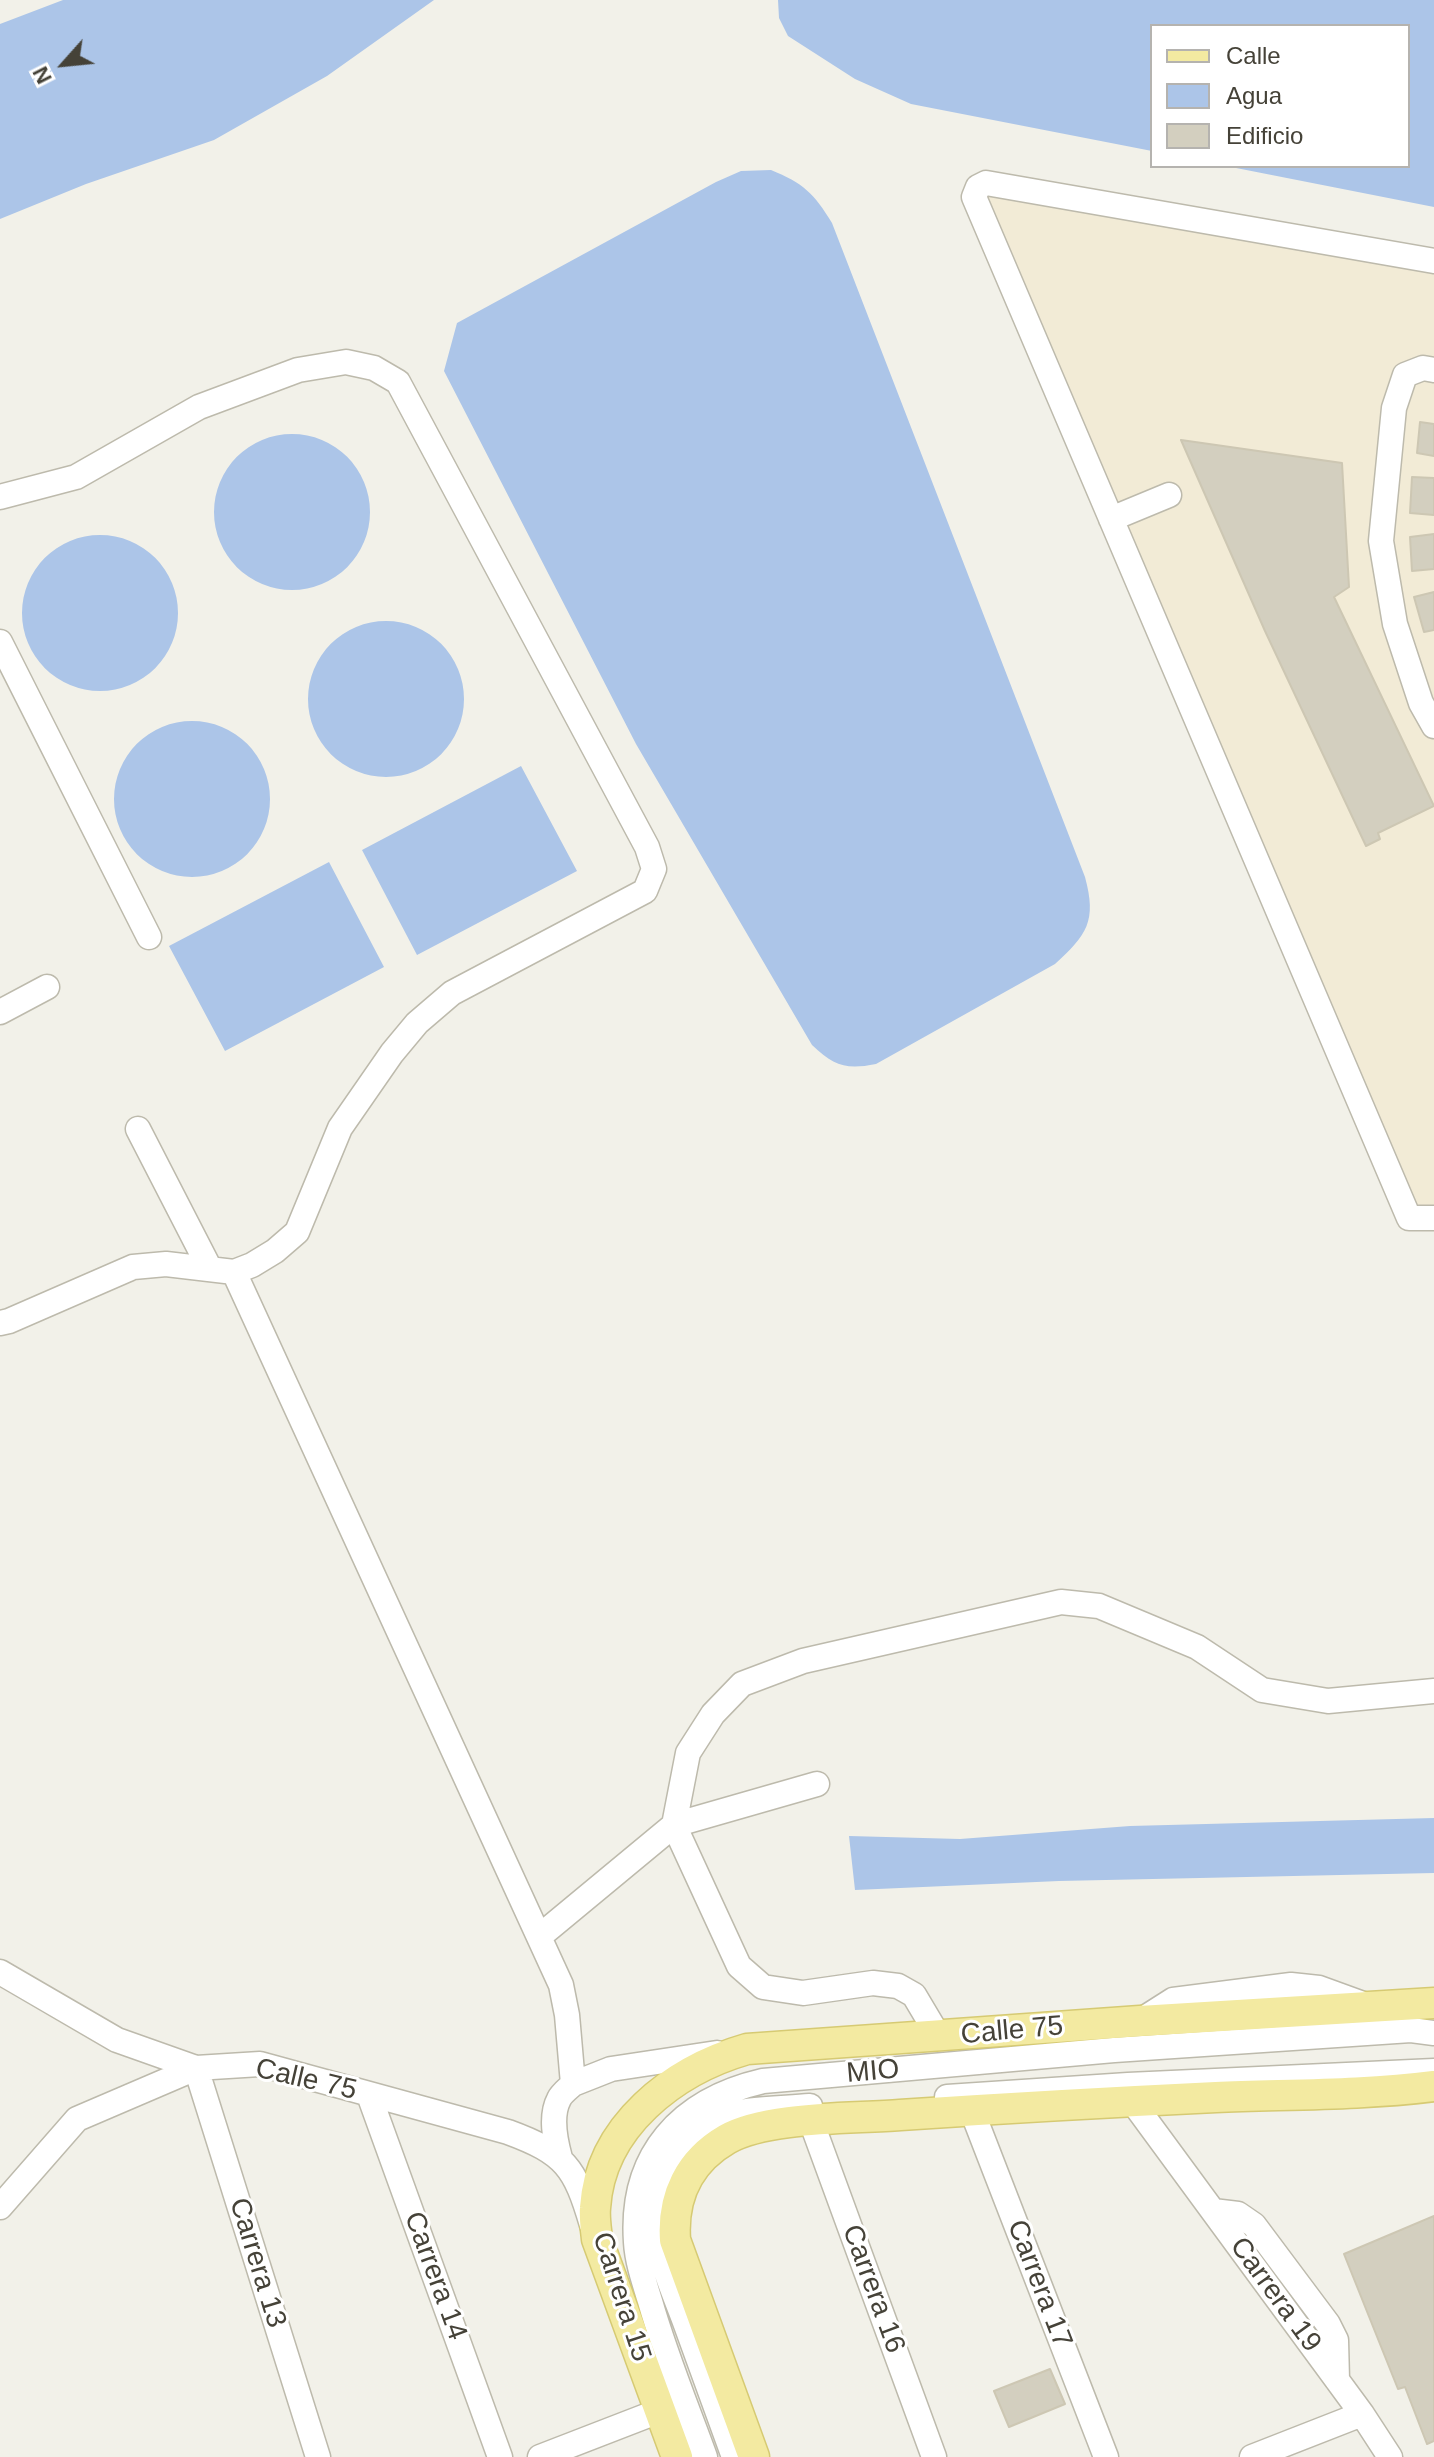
<!DOCTYPE html>
<html>
<head>
<meta charset="utf-8">
<style>
	body { margin:0 }
	#map { position:relative; width:1434px; height:2457px; overflow:hidden; background:#f2f1e9; font-family:Helvetica,sans-serif }
	canvas { display:block }
	.legend { position:absolute; left:1150px; top:24px; width:260px; height:144px; box-sizing:border-box; background:#fff; border:2px solid #b5b3af; margin:0; padding:10px 14px; list-style:none; font-size:24px; color:#454238 }
	.legend li { display:flex; align-items:center; gap:16px; height:40px }
	.legend b { width:40px; border:2px solid #b5b3af }
	.north { position:absolute; left:24px; top:24px; width:80px; height:80px; -webkit-text-stroke:6px #fff; paint-order:stroke; rotate:243deg; font-size:22px; font-weight:700; line-height:32px; text-align:center; color:#454238 }
	.north::after { content:''; display:block; margin:auto; width:28px; height:36px; background:#454238; clip-path:polygon(50% 0,100% 100%,50% 72%,0 100%) }
</style>
</head>
<body>
<div id="map">
<canvas width="1434" height="2457"></canvas>
<ul class="legend">
<li><b style="height:10px;background:#f3eaa1"></b>Calle</li>
<li><b style="height:22px;background:#acc5e8"></b>Agua</li>
<li><b style="height:22px;background:#d3cfbf"></b>Edificio</li>
</ul>
<div class="north">N</div>
</div>
<script>
const context = document.querySelector('canvas').getContext('2d');
context.lineJoin = 'round';
function paint(path, color) {
  context.fillStyle = color;
  context.fill(path, 'evenodd');
}
function stroke(path, color, width, dash) {
  context.strokeStyle = color;
  context.lineWidth = width;
  context.lineCap = dash ? 'butt' : 'round';
  context.setLineDash(dash || []);
  context.stroke(path);
}
function label(font, color, halo, rows, align = 'center') {
  context.font = font + ' Helvetica,sans-serif';
  context.lineWidth = 6;
  context.setLineDash([]);
  context.textBaseline = 'middle';
  context.strokeStyle = halo;
  context.fillStyle = color;
  for (const [text, x, y, turn = 0] of rows) {
    context.save();
    context.translate(x, y);
    context.rotate((+turn || 0) * Math.PI / 180);
    context.textAlign = isNaN(turn) ? turn : align;
    if (halo) context.strokeText(text, 0, 0);
    context.fillText(text, 0, 0);
    context.restore();
  }
}
paint(new Path2D(`
	M978,187L1434,261V1218H1409Z`), '#f2ebd6');
paint(new Path2D(`
	M63,0H434L327,76L214,140L86,184L0,219V24Z
	M778,0H1434V207L1226,166H1408V26H1152V151L911,104L855,79L788,36L779,18Z
	M771,170C803,183 814,193 832,223L1085,877C1097,921 1087,935 1055,964L876,1064C846,1070 834,1066 812,1045L636,744L444,371L457,323L716,182L741,171Z
	M214 512a78 78 0 1 1 156 0a78 78 0 1 1-156 0Z
	M22 613a78 78 0 1 1 156 0a78 78 0 1 1-156 0Z
	M308 699a78 78 0 1 1 156 0a78 78 0 1 1-156 0Z
	M114 799a78 78 0 1 1 156 0a78 78 0 1 1-156 0Z
	M521,766L577,871L417,955L362,850Z
	M329,862L384,967L225,1051L169,946Z
	M1434,1818V1873L1059,1881L855,1890L849,1836L960,1839L1130,1826Z`), '#acc5e8');
const building = new Path2D(`
	M1420,422L1434,424V456L1417,453Z
	M1181,440L1342,463L1349,587L1334,597L1434,806L1378,833L1380,839L1366,846L1265,631Z
	M1412,477L1434,478V515L1410,513Z
	M1434,534V569L1412,571L1410,537Z
	M1434,592V630L1424,632L1414,597Z
	M1434,2216V2441L1427,2444L1405,2387L1398,2389L1344,2254Z
	M1050,2369L1065,2404L1009,2427L994,2391Z`);
paint(building, '#d3cfbf');
stroke(building, '#cdc7b3', 2);
const minor = new Path2D(`
	M1434,261L986,183L978,187L974,197L1409,1218H1434
	M1434,370L1423,368L1405,375L1394,408L1381,541L1395,624L1421,703L1434,726
	M0,497L76,477L199,407L298,370L346,362L374,368L398,382L647,847L654,869L645,891L452,993L417,1023L392,1053L340,1128L297,1232L275,1251L252,1265L234,1272L166,1264L133,1267L9,1321L0,1323
	M1111,519L1169,495
	M0,642L149,937
	M0,1012L47,987
	M138,1129L210,1269
	M234,1272L561,1985L567,2015L573,2084C569,2088 561,2094 559,2099C550,2116 555,2140 560,2158
	M540,1936L674,1825L817,1784
	M0,1972L117,2040L196,2068
	M1140,2021L1173,2000L1291,1985L1319,1988L1363,2004
	M939,2037L914,1995L898,1986L873,1983L803,1993L763,1987L739,1966L674,1825L688,1753L713,1714L742,1684L803,1661L1061,1602L1099,1606L1197,1647L1262,1690L1328,1701L1434,1691
	M196,2068L318,2457
	M573,2084L611,2069L717,2053
	M369,2095L500,2457
	M947,2097L1128,2085L1434,2071
	M1132,2101L1362,2414L1390,2457
	M972,2111L1106,2457
	M811,2121L934,2457
	M0,2207L77,2119L196,2068L260,2064L508,2132C565,2153 575,2167 592,2225
	M1213,2211L1238,2214L1254,2225L1328,2324L1336,2340L1337,2380
	M540,2457L659,2411
	M705,2457C686,2405 665,2354 650,2301C644,2282 637,2261 636,2242C630,2154 681,2100 763,2081L1114,2050L1411,2030L1434,2033
	M734,2457C718,2413 702,2369 686,2325C674,2292 657,2256 655,2220C654,2184 680,2135 714,2120C744,2107 778,2109 810,2106
	M1252,2457L1362,2414`);
const major = new Path2D(`
	M677,2457L597,2239C596,2229 594,2218 595,2208C600,2126 674,2070 747,2049L1140,2021L1434,2003
	M754,2457L675,2240C672,2197 689,2161 727,2139C768,2116 853,2119 900,2115C1005,2108 1111,2102 1216,2097C1288,2094 1362,2095 1434,2086`);
stroke(minor, '#bdbaac', 27);
stroke(major, '#d6ca73', 33);
stroke(minor, '#fff', 24);
stroke(major, '#f3eaa1', 30);
label('28px', '#454238', '#fff', [
	["Calle 75",1012,2031,-5],
	["MIO",873,2072,-5],
	["Calle 75",306,2080,13],
	["Carrera 13",257,2263,73],
	["Carrera 14",435,2276,70],
	["Carrera 17",1039,2284,69],
	["Carrera 16",873,2289,70],
	["Carrera 19",1275,2295,54],
	["Carrera 15",621,2297,72]
]);
</script>
</body>
</html>
